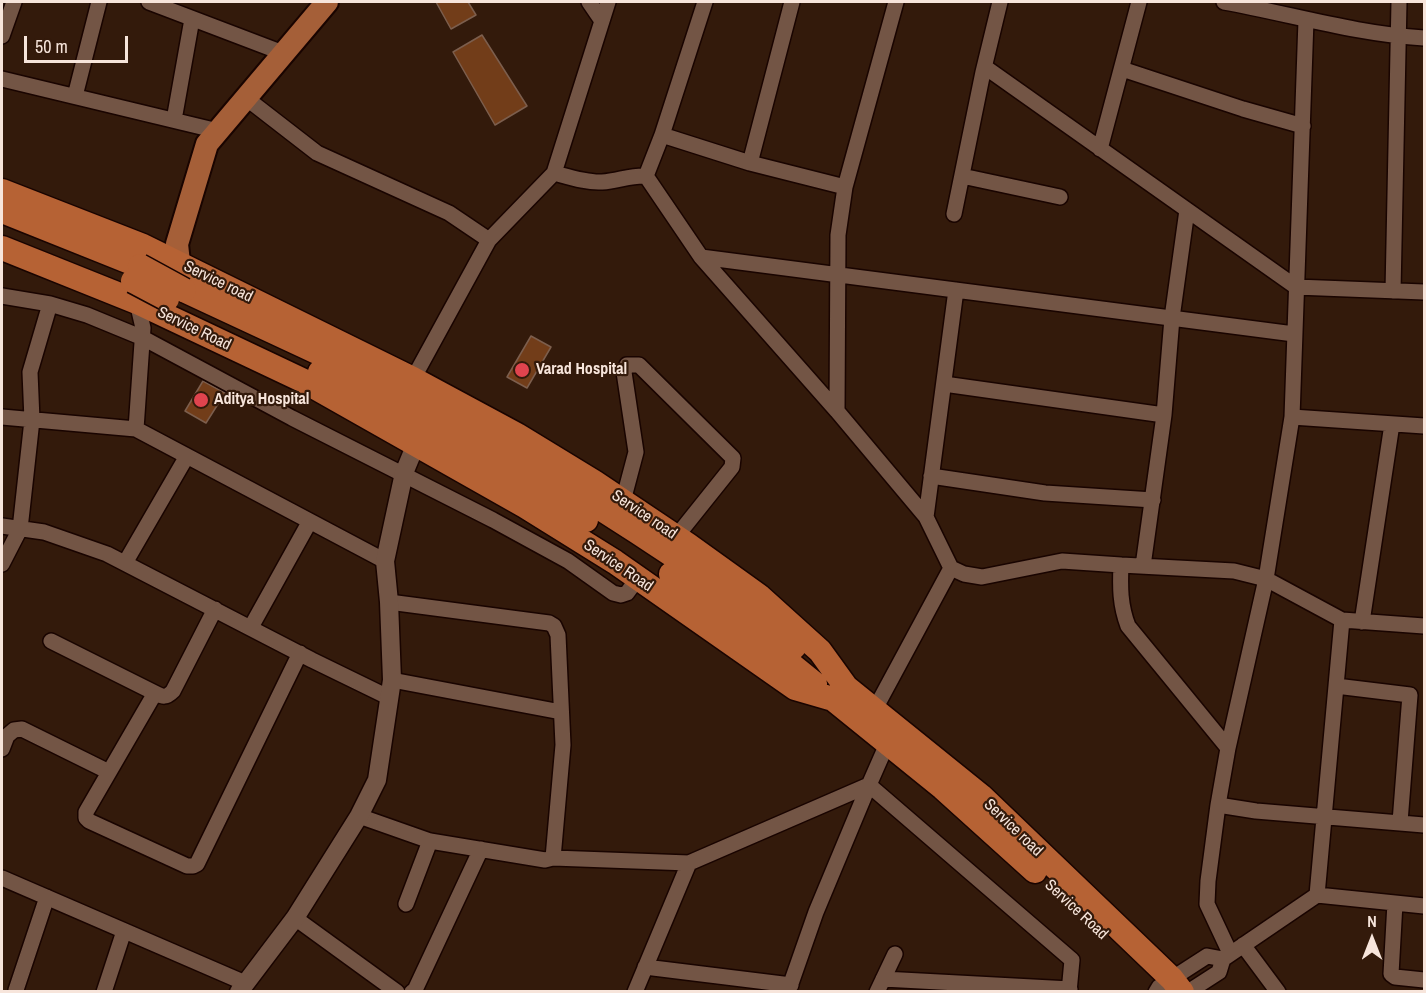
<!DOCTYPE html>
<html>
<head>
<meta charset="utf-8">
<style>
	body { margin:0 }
	#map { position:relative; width:1426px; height:993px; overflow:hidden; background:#331a0b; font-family:"Archivo Narrow",sans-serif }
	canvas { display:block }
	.frame { position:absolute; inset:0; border:3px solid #f7e5db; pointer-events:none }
	.north { position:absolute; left:1342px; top:909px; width:60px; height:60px; -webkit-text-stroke:4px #331a0b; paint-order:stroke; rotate:0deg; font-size:16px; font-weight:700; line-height:24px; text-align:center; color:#f7e5db }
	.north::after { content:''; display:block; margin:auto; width:21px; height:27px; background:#f7e5db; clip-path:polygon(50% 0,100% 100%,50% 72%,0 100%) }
	.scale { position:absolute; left:24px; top:36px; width:104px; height:27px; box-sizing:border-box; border:3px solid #f7e5db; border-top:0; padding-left:8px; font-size:18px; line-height:21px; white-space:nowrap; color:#f7e5db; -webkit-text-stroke:4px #331a0b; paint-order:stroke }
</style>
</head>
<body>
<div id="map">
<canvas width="1426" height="993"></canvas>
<div class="frame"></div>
<div class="north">N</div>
<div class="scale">50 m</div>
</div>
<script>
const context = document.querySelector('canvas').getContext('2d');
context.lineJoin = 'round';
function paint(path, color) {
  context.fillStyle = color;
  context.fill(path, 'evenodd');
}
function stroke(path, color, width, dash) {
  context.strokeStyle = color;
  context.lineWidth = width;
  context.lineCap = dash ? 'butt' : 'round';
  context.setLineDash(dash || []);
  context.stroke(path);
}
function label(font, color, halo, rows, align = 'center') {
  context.font = font + ' "Archivo Narrow",sans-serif';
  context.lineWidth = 4.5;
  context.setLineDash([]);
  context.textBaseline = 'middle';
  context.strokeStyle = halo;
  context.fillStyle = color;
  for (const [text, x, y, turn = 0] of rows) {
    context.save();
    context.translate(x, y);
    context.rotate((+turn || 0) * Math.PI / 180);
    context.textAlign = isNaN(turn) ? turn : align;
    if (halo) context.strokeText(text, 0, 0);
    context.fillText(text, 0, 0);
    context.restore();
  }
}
const building = new Path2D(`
	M436,2H468L476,15L451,29Z
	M482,35L527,106L495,125L453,52Z
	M531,336L551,347L527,388L507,377Z
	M203,381L225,393L206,423L185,411Z`);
paint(building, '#723d19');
stroke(building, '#7c5e4d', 1.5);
const minor = new Path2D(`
	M149,2L283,53
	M589,2L602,21
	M1224,2C1291,14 1356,34 1424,38
	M2,36L14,2
	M985,67L1296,287L1424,292
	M1122,69L1243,109L1303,126
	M2,79L218,131
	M75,96L99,2
	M246,98L317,153L449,213L489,240
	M174,120L192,19
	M662,135L750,163L845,187
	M1100,149L1139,2
	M750,163L792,2
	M554,173C569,177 587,183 602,182C618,181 631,175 646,176
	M646,176L701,257L837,411L926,517L951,568L964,574L982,577L1062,561L1121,565C1120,587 1120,605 1128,626L1228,748
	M646,176L662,135L705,2
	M962,176L1060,197
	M954,214L983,72L1000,2
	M701,257L1294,334
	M1393,291L1399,2
	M2,296L50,304L87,315L143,338L292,418L493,520L568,561L613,593L621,595L627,593L638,578
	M413,379L489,240L554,173L608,2
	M944,384L1164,415L1143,566
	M837,411L838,235L845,187L896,2
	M1164,415L1172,318L1187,210
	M2,417L136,429L385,561
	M1292,417L1424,426
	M136,429L143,328L137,302
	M931,476L1045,493L1153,500
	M623,501L636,452L624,372L627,365H639L733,458L732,467L676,537
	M926,517L956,290
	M2,526L44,532L107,554L312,660L390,698
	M125,563L187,456
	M2,564L20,529L32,420L30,372L50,304
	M1121,565L1234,571L1266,579L1342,620
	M389,602L549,623L554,626L558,635L563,745L553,858L689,863
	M215,609L173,691C166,698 163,697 155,693L86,812V818L89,821L187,866H193L197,864L300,653
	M1362,622L1392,424
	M251,627L310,521
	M51,641L155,693
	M392,680L561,712
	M1336,686L1410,695L1400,822
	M875,709L951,568
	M887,744L869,785L1072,960L1069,992
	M2,749L7,736L14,730L22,729L109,772
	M1218,805L1256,811L1424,825
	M359,816L430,841L545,860L553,858
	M2,878L245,983
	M1317,895L1424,906
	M1395,903L1391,974L1395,977L1424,980
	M406,904L430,841
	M295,918L397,992
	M1243,945L1278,992
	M1230,953L1207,904L1208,881L1218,805L1228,748L1266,579L1292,417L1306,20
	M645,967L791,985
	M883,979L1070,989
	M16,990L47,897
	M104,992L124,931
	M412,992L415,990L481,849
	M635,992L689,863L869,785
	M788,992L816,912L869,785
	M877,992L895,954
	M1156,992L1159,987L1207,956L1223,959
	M1188,992L1219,972L1223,959L1317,895L1342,620L1424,626`);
const tertiary = new Path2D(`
	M239,992L295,918L359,816L377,780L392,680L389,602L385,561L404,473L416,444`);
const primary = new Path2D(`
	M173,277L179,263L177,244L207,144L327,2`);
const trunk = new Path2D(`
	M2,191L143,246L413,379L517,435L594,482L688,545L759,596L820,651L846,687L981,796L1172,979L1182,992
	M2,211L140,266
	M2,248L137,302L304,381L525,506L615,562L795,688L833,699L943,788L1035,871
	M184,290L401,391C507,449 612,513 712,582C740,602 766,626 794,647
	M320,372L405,416L586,520
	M671,574L772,649L815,684`);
stroke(minor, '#190400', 18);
stroke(tertiary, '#190400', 21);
stroke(primary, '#190400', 26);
stroke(trunk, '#190400', 27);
stroke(minor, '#735545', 15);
stroke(tertiary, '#735545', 18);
stroke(primary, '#a55f38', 22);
stroke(trunk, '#b66234', 24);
const trunkBridge = new Path2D(`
	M140,266L184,290
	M133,281L167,299`);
stroke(trunkBridge, '#190400', 27, []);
stroke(trunkBridge, '#b66234', 24);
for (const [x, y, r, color] of [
	[522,370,8,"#e0444e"],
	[201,400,8,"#e0444e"]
]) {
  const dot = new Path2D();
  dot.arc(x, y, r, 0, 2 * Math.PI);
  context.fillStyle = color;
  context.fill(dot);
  stroke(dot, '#331a0b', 2);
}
label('16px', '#f7e5db', '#331a0b', [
	["Service road",218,282,26],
	["Service Road",194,329,26],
	["Service road",644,515,34],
	["Service Road",618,566,34],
	["Service road",1013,828,44],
	["Service Road",1076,910,43]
]);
label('bold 16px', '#f7e5db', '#331a0b', [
	["Varad Hospital",536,370],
	["Aditya Hospital",214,400]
], 'left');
</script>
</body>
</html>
